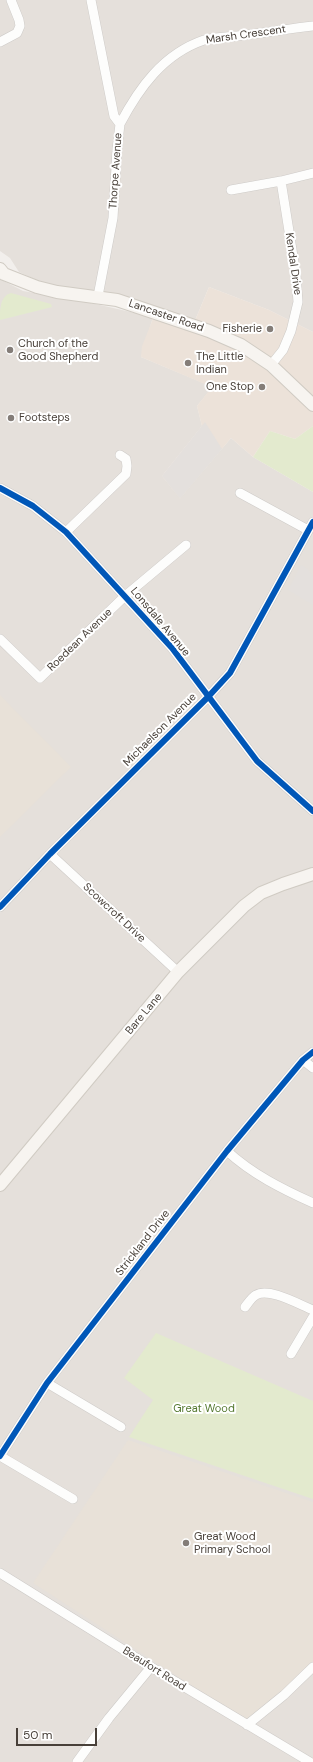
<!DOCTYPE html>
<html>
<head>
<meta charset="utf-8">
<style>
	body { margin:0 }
	#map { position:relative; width:313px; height:1762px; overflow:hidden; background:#f2efec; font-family:"DM Sans",sans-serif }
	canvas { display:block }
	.scale { position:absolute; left:16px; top:1728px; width:81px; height:18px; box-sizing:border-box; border:2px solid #484039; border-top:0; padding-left:5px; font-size:12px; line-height:14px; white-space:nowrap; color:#484039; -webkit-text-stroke:3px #fff; paint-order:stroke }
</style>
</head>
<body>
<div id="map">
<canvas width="313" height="1762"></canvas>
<div class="scale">50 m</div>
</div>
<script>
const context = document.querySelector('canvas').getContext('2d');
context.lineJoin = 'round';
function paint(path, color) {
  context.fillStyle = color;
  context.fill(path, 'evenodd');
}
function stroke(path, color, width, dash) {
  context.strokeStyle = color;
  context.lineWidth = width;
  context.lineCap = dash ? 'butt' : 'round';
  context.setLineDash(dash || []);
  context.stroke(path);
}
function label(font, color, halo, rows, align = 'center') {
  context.font = font + ' "DM Sans",sans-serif';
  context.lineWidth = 4;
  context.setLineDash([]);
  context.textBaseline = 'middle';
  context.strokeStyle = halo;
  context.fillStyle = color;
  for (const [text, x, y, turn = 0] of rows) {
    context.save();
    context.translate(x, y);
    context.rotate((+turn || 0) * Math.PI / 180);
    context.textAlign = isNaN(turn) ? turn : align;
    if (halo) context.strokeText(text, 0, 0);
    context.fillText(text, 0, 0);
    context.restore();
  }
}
paint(new Path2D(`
	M0,0H313V332L269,310L209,287L194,323L47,285L19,272L10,258L0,251Z
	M0,279L23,291L91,303L153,317L141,357L213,387L197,406L202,426L162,476L180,498L231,438L253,457L313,492V1762H0Z`), '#e5e0db');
paint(new Path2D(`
	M209,287L269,310L313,332V426L295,439L270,431L253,457L231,438L180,499L162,476L202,426L197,406L212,387L141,357L142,346L156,311L194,323Z`), '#ece2d9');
paint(new Path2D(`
	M0,695L71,767L0,837Z
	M128,1440L313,1502V1662L250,1723L33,1583Z`), '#e8e1d8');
paint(new Path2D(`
	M11,293L51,304L52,307L0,320C0,309 0,296 11,293Z
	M313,426V492L253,457L270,431L295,439Z
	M156,1333L313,1401V1499L129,1437L153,1400L124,1378Z`), '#e3eace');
paint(new Path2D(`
	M205,422L222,449L180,499L162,476Z
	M301,565L308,569L313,577V605L288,590Z`), '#e4e0dd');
const minor = new Path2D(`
	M91,0L114,116L120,124L117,150L113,218L98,296
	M0,42L17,33L20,26L19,20L11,0
	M120,124C139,88 163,54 204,40C214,37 227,37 237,36C263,33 288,29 313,26
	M231,190L281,181L313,173
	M271,365L283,350L291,331L298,302L296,275L281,181
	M0,488L33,506L66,532L172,648L257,761L313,811
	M240,493L308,530
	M66,532L126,474L127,466L126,459L120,455
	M0,639L40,678L125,596L186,545
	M50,854L178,972
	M0,907L50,854L208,697L230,673L313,522
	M303,1060L313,1068
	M227,1151C252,1174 282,1189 313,1203
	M245,1307C248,1303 252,1297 256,1295C269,1287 300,1305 313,1310
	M291,1354L313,1317
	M47,1383L121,1427
	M0,1456L47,1383L227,1151L303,1060L313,1052
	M0,1456L73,1499
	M0,1573L151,1667L310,1762
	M247,1725L284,1695L313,1667
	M77,1762L109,1718L151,1667`);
const secondary = new Path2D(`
	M0,269L4,274L37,287L57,292L117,300L209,331L241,345L271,365L313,405
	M0,1185L178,972L244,906L261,893L283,884L313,874`);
stroke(minor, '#cecbc8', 10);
stroke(secondary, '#d0cbc3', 14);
stroke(minor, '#fdfdfc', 9);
stroke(secondary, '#f7f4f0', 12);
stroke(new Path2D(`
	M0,488L33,506L66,532L172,648L257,761L313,811
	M0,907L50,854L208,697L230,673L313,522
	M0,1456L47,1383L227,1151L303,1060L313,1052`), '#0057b8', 6);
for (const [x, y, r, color] of [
	[270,329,4,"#847d78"],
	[10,350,4,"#847d78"],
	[188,363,4,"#847d78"],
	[262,387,4,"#847d78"],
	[11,418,4,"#847d78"],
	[186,1543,4,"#847d78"]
]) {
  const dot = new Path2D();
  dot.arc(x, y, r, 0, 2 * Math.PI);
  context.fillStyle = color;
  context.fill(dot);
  stroke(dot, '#fff', 1.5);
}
label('11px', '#484039', '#fff', [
	["Marsh Crescent",246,35,-8],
	["Thorpe Avenue",116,171,-86],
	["Kendal Drive",293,264,82],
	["Lancaster Road",166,316,19],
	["Lonsdale Avenue",160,622,50],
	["Roedean Avenue",80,640,-44],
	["Michaelson Avenue",160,730,-45],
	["Scowcroft Drive",114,913,43],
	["Bare Lane",144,1014,-50],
	["Strickland Drive",143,1243,-52],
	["Beaufort Road",154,1669,32]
]);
label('11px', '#484039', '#fff', [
	["Fisherie",262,329,"right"],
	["Church of the",18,344],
	["Good Shepherd",18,357],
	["The Little",196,357],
	["Indian",196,370],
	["One Stop",254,387,"right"],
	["Footsteps",19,418],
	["Great Wood",194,1537],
	["Primary School",194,1550]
], 'left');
label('11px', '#53772e', '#fff', [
	["Great Wood",204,1409]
]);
</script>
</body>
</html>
